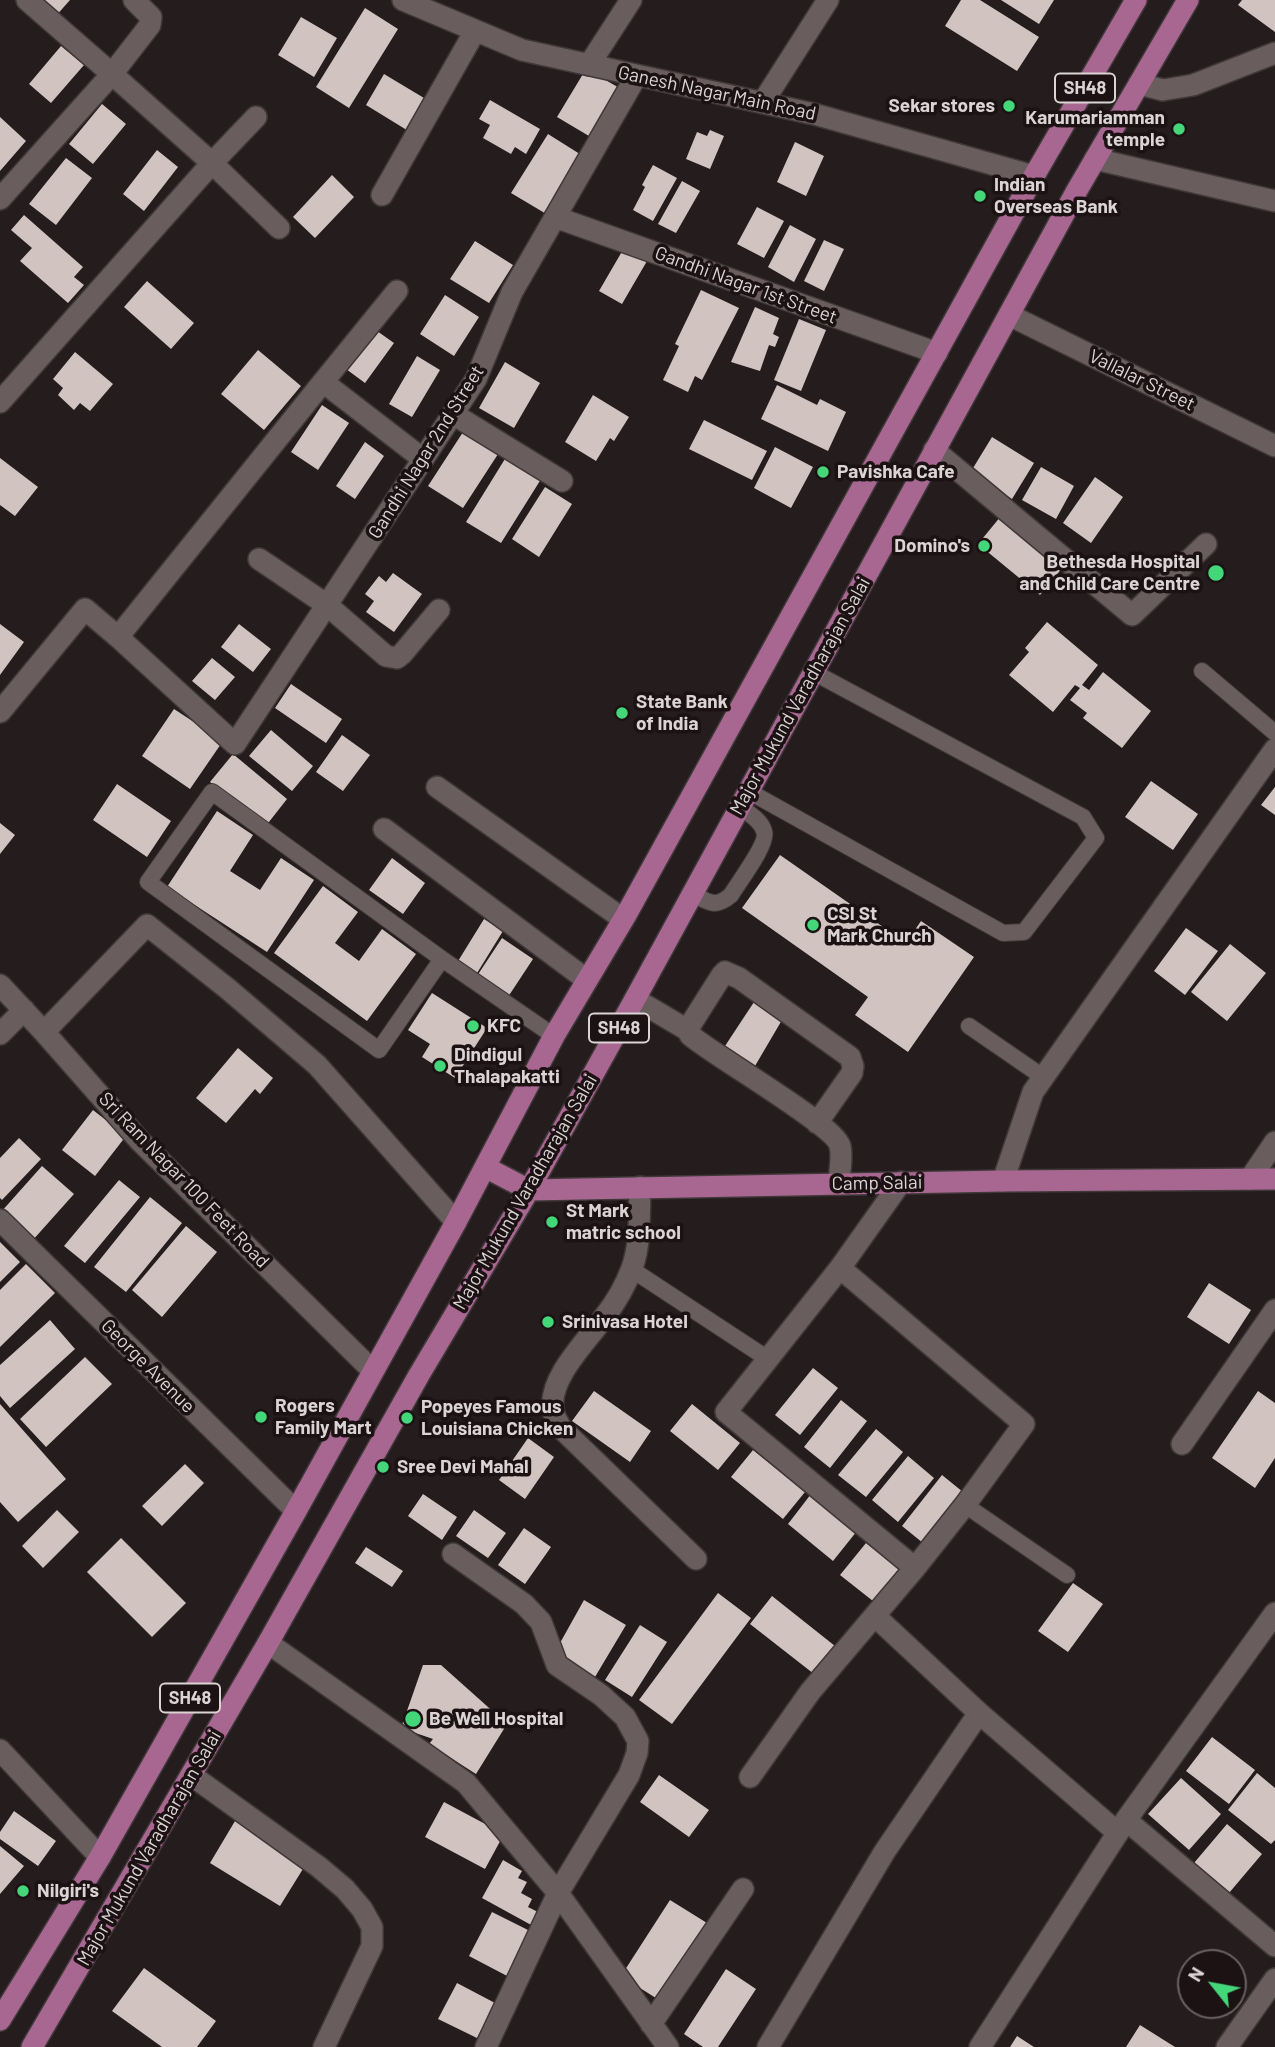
<!DOCTYPE html>
<html>
<head>
<meta charset="utf-8">
<style>
	body { margin:0 }
	#map { position:relative; width:1275px; height:2047px; overflow:hidden; background:#251c1d; font-family:Barlow,sans-serif }
	canvas { display:block }
	.north { position:absolute; left:1177px; top:1949px; width:70px; height:70px; box-sizing:border-box; background:#1c1214; border:2px solid #686061; border-radius:50%; rotate:301deg; font-size:19px; font-weight:700; line-height:28px; text-align:center; color:#dbd4d5 }
	.north::after { content:''; display:block; margin:auto; width:24px; height:32px; background:#44d77a; clip-path:polygon(50% 0,100% 100%,50% 72%,0 100%) }
</style>
</head>
<body>
<div id="map">
<canvas width="1275" height="2047"></canvas>
<div class="north">N</div>
</div>
<script>
const context = document.querySelector('canvas').getContext('2d');
context.lineJoin = 'round';
function paint(path, color) {
  context.fillStyle = color;
  context.fill(path, 'evenodd');
}
function stroke(path, color, width, dash) {
  context.strokeStyle = color;
  context.lineWidth = width;
  context.lineCap = dash ? 'butt' : 'round';
  context.setLineDash(dash || []);
  context.stroke(path);
}
function label(font, color, halo, rows, align = 'center') {
  context.font = font + ' Barlow,sans-serif';
  context.lineWidth = 7;
  context.setLineDash([]);
  context.textBaseline = 'middle';
  context.strokeStyle = halo;
  context.fillStyle = color;
  for (const [text, x, y, turn = 0] of rows) {
    context.save();
    context.translate(x, y);
    context.rotate((+turn || 0) * Math.PI / 180);
    context.textAlign = isNaN(turn) ? turn : align;
    if (halo) context.strokeText(text, 0, 0);
    context.fillText(text, 0, 0);
    context.restore();
  }
}
paint(new Path2D(`
	M37,0H70L55,17Z
	M961,0H980L1039,37L1017,71L945,26Z
	M1001,0H1054L1039,24Z
	M1242,0H1275V32L1238,5Z
	M365,8L398,29L349,108L316,87Z
	M301,17L337,38L314,77L278,55Z
	M61,46L84,65L51,103L29,84Z
	M586,69L623,90L594,139L557,117Z
	M384,74L429,101L410,132L366,105Z
	M490,100L540,129L526,154L515,147L511,154L483,138L490,125L479,119Z
	M102,104L126,124L93,164L69,144Z
	M0,117L26,141L0,171Z
	M710,130L724,136L710,169L686,159L697,132L707,136Z
	M548,134L583,156L548,215L511,193Z
	M795,142L824,156L806,196L777,182Z
	M157,150L178,167L144,211L123,194Z
	M66,158L92,178L56,225L29,204Z
	M653,165L677,178L653,221L633,210L645,187L642,185Z
	M332,175L354,197L315,238L293,217Z
	M682,181L700,191L676,233L658,224Z
	M757,207L784,221L764,258L737,244Z
	M24,215L83,267L74,277L84,285L68,303L20,261L32,248L11,230Z
	M790,225L816,239L794,282L768,267Z
	M824,240L844,249L824,291L804,281Z
	M475,241L513,265L489,303L450,279Z
	M624,248L647,261L622,304L599,291Z
	M147,281L194,323L171,349L124,307Z
	M701,290L739,308L702,380L695,376L688,392L663,380L679,346L675,344Z
	M445,295L479,317L454,356L420,334Z
	M755,307L779,318L773,334L779,337L775,347L769,345L760,371L731,362Z
	M799,319L826,330L801,391L774,380Z
	M370,326L394,343L365,383L342,366Z
	M258,350L301,386L264,430L221,394Z
	M75,352L113,384L90,411L80,403L74,410L58,395L63,388L53,379Z
	M417,356L440,370L412,417L389,404Z
	M505,362L540,383L514,428L479,408Z
	M777,385L817,405L820,399L846,412L828,451L761,419Z
	M593,395L629,417L614,441L610,438L596,461L565,442Z
	M322,405L349,423L318,470L291,452Z
	M704,420L767,451L752,480L689,449Z
	M465,429L500,451L463,508L428,486Z
	M992,437L1034,463L1012,499L970,473Z
	M365,442L384,456L355,499L336,486Z
	M775,447L813,467L791,508L754,488Z
	M508,454L543,476L501,543L466,522Z
	M0,458L38,487L15,516L0,505Z
	M1041,467L1074,486L1056,519L1022,500Z
	M1095,477L1123,497L1091,543L1063,523Z
	M545,487L572,504L539,557L512,539Z
	M1001,516L1063,567L1040,595L978,544Z
	M393,573L422,594L394,632L366,612L374,601L365,594L379,576L386,582Z
	M1047,622L1098,665L1082,685L1089,690L1103,672L1151,711L1122,748L1083,718L1087,713L1070,700L1080,688L1075,685L1053,712L1009,675L1029,652L1025,648Z
	M0,624L24,642L0,675Z
	M239,624L271,649L253,672L221,647Z
	M212,658L235,677L215,700L192,681Z
	M291,684L342,719L326,743L275,708Z
	M174,709L223,741L190,789L142,756Z
	M271,730L313,766L292,791L249,756Z
	M342,735L370,755L343,791L316,772Z
	M233,754L287,799L265,827L210,782Z
	M1151,781L1198,814L1173,850L1125,817Z
	M117,784L171,821L147,857L93,820Z
	M1275,787V815L1261,805Z
	M217,811L253,835L230,871L260,890L281,858L314,880L267,952L167,887Z
	M0,823L15,835L0,854Z
	M780,855L906,943L921,921L974,957L908,1052L855,1015L868,997L742,908Z
	M392,858L425,883L403,914L369,890Z
	M323,886L358,912L335,943L359,961L382,929L416,954L367,1021L274,953Z
	M484,919L503,931L474,978L455,966Z
	M1186,928L1218,951L1185,995L1154,971Z
	M502,938L533,959L506,1000L475,979Z
	M1230,944L1266,973L1227,1021L1191,992Z
	M432,993L487,1028L455,1078L422,1057L430,1044L408,1030Z
	M754,1002L782,1020L755,1066L725,1046Z
	M238,1048L273,1078L260,1094L255,1089L226,1123L196,1098Z
	M93,1110L126,1136L95,1176L62,1150Z
	M19,1138L41,1159L2,1200L0,1198V1158Z
	M42,1166L74,1194L32,1241L1,1212Z
	M119,1180L140,1197L85,1263L64,1246Z
	M150,1197L182,1223L126,1292L94,1267Z
	M186,1226L217,1252L162,1317L132,1290Z
	M0,1242L20,1262L0,1282Z
	M26,1264L55,1293L0,1347V1290Z
	M1209,1283L1251,1310L1229,1344L1187,1317Z
	M50,1320L75,1349L10,1408L0,1396V1365Z
	M85,1357L112,1384L46,1447L20,1419Z
	M813,1368L838,1388L800,1435L775,1415Z
	M594,1391L651,1431L630,1462L572,1421Z
	M1258,1391L1275,1403V1458L1255,1488L1212,1458Z
	M841,1400L867,1421L830,1468L804,1447Z
	M0,1404L66,1479L18,1522L0,1502Z
	M692,1404L740,1443L718,1470L670,1431Z
	M876,1429L903,1452L866,1497L838,1475Z
	M528,1438L554,1457L525,1499L499,1480Z
	M753,1450L805,1492L783,1519L731,1477Z
	M908,1456L934,1478L898,1522L872,1500Z
	M185,1464L204,1483L162,1526L142,1506Z
	M942,1475L963,1492L923,1543L902,1526Z
	M423,1494L457,1517L442,1540L408,1516Z
	M811,1494L857,1531L833,1561L788,1524Z
	M57,1510L79,1532L43,1568L22,1546Z
	M474,1510L506,1533L488,1558L456,1536Z
	M524,1528L551,1547L525,1584L498,1565Z
	M121,1538L186,1603L152,1637L87,1572Z
	M866,1543L904,1573L878,1605L840,1575Z
	M366,1547L403,1571L392,1587L355,1563Z
	M1073,1583L1103,1604L1068,1652L1038,1631Z
	M718,1593L751,1618L672,1724L639,1700Z
	M772,1596L835,1646L814,1674L750,1624Z
	M584,1600L626,1625L592,1682L564,1664L560,1643Z
	M640,1625L667,1642L632,1697L605,1680Z
	M423,1665H441L507,1724L476,1774L429,1744L433,1739L401,1728Z
	M1212,1737L1255,1770L1229,1804L1186,1771Z
	M1257,1773L1275,1788V1840L1271,1844L1228,1810Z
	M659,1775L709,1810L689,1837L640,1802Z
	M1181,1778L1221,1814L1189,1850L1148,1814Z
	M444,1802L504,1834L485,1869L425,1837Z
	M14,1811L56,1841L38,1866L0,1839V1832Z
	M235,1821L306,1864L280,1906L210,1863Z
	M1227,1824L1262,1854L1229,1893L1194,1863Z
	M0,1846L24,1866L0,1894Z
	M503,1860L522,1871L518,1878L527,1882L521,1893L532,1899L528,1907L540,1913L533,1926L482,1898Z
	M670,1900L707,1923L659,2000L621,1976Z
	M492,1912L532,1932L509,1977L469,1956Z
	M144,1968L216,2021L197,2047H162L112,2011Z
	M726,1969L756,1989L718,2047H703L684,2034Z
	M457,1983L495,2003L477,2038L438,2019Z
	M1140,2025L1175,2047H1126Z
	M1017,2036L1034,2047H1010Z`), '#d1c4c0');
const service = new Path2D(`
	M1202,671L1275,733
	M748,791L1003,933L1024,932L1096,838L1083,817L813,672
	M692,894C709,902 715,909 731,895C738,883 769,843 764,831C761,820 748,813 740,807
	M442,959L379,1050L148,882L212,792L442,959L554,1036
	M969,1026L1043,1077
	M631,1269L768,1359
	M965,1505L1067,1575`);
const minor = new Path2D(`
	M27,0L112,74L150,25L151,17L134,0
	M403,0L522,50L814,114L1034,176
	M589,65L631,0
	M1139,84L1163,90L1193,85L1275,53
	M763,102L828,0
	M1095,159L1275,201
	M382,195L475,31
	M0,199L112,74L212,163L279,228
	M555,217L937,353
	M1009,315L1275,446
	M323,382L397,291
	M0,402L212,163L256,117
	M453,414L562,481
	M934,450L1132,615L1206,544
	M259,559L327,605L386,656L397,658L402,654L439,610
	M118,637L235,744L476,379L512,292L637,75
	M0,712L85,609L118,637L323,382L423,459
	M437,787L623,919
	M384,829L587,980
	M0,985L44,1032L140,1141L373,1371
	M635,999L689,1031
	M44,1032L147,925L228,989L317,1065L456,1222
	M0,1034L24,1010
	M817,1123L852,1073L853,1066L850,1057L739,978L725,972L722,975L689,1027L690,1035C714,1056 835,1125 840,1146C843,1157 839,1173 839,1184
	M1250,1179L1275,1142
	M1003,1181L1033,1092L1275,749
	M901,1182L840,1268L726,1412L915,1568
	M640,1187C639,1214 641,1243 632,1268C626,1284 616,1302 605,1316C588,1340 549,1377 553,1408C553,1416 558,1422 561,1428L696,1559
	M0,1220L296,1511
	M1182,1444L1275,1310
	M453,1554L524,1604L541,1622L557,1665L601,1695L625,1717L638,1741L637,1753L629,1775L558,1893L486,2047
	M875,1616L979,1713L1118,1833
	M268,1643L466,1783L558,1893L668,2047
	M0,1750L100,1857
	M191,1775L319,1867L345,1889L362,1909L372,1927V1946L324,2047
	M750,1777L810,1692L915,1568L965,1505L1024,1424L840,1268
	M1126,1820L1275,1946
	M651,2024L743,1889
	M768,2047L885,1851L979,1713
	M980,2047L1126,1820L1275,1613
	M1227,2047L1275,1979`);
const primary = new Path2D(`
	M485,1167L529,1190L1003,1181L1275,1179
	M0,2020L100,1857L296,1511L456,1222L554,1036L626,915L1034,176L1136,0
	M32,2047L268,1643L419,1375L529,1190L635,999L1076,192L1188,0`);
stroke(service, '#3f3738', 18);
stroke(minor, '#3f3738', 24);
stroke(primary, '#3f3738', 24);
stroke(service, '#695d5e', 16);
stroke(minor, '#695d5e', 21);
stroke(primary, '#a76791', 21);
for (const [x, y, r, color] of [
	[1009,106,7,"#44d77a"],
	[1179,129,7,"#44d77a"],
	[980,196,7,"#44d77a"],
	[823,472,7,"#44d77a"],
	[984,546,7,"#44d77a"],
	[1216,573,9,"#44d77a"],
	[622,713,7,"#44d77a"],
	[813,925,7,"#44d77a"],
	[473,1026,7,"#44d77a"],
	[440,1066,7,"#44d77a"],
	[552,1222,7,"#44d77a"],
	[548,1322,7,"#44d77a"],
	[261,1417,7,"#44d77a"],
	[407,1418,7,"#44d77a"],
	[383,1467,7,"#44d77a"],
	[413,1719,9,"#44d77a"],
	[23,1891,7,"#44d77a"]
]) {
  const dot = new Path2D();
  dot.arc(x, y, r, 0, 2 * Math.PI);
  context.fillStyle = color;
  context.fill(dot);
  stroke(dot, '#1c1214', 2.5);
}
for (const [x, y, w] of [
	[1085,88,60],
	[619,1028,60],
	[190,1698,60]
]) {
  const box = new Path2D();
  box.roundRect(x - w / 2, y - 14.5, w, 29, 5);
  context.fillStyle = '#1c1214';
  context.fill(box);
  stroke(box, '#dbd4d5', 2);
}
label('bold 18px', '#dbd4d5', null, [
	["SH48",1085,88],
	["SH48",619,1028],
	["SH48",190,1698]
]);
label('19px', '#dbd4d5', '#1c1214', [
	["Ganesh Nagar Main Road",717,93,12],
	["Gandhi Nagar 1st Street",746,285,20],
	["Vallalar Street",1142,380,26],
	["Gandhi Nagar 2nd Street",426,452,-58],
	["Major Mukund Varadharajan Salai",800,696,-61],
	["Sri Ram Nagar 100 Feet Road",184,1180,46],
	["Camp Salai",877,1183,-1],
	["Major Mukund Varadharajan Salai",525,1192,-60],
	["George Avenue",148,1366,45],
	["Major Mukund Varadharajan Salai",149,1848,-60]
]);
label('bold 19px', '#dbd4d5', '#1c1214', [
	["Sekar stores",995,106,"right"],
	["Karumariamman",1165,118,"right"],
	["temple",1165,140,"right"],
	["Indian",994,185],
	["Overseas Bank",994,207],
	["Pavishka Cafe",837,472],
	["Domino's",970,546,"right"],
	["Bethesda Hospital",1200,562,"right"],
	["and Child Care Centre",1200,584,"right"],
	["State Bank",636,702],
	["of India",636,724],
	["CSI St",827,914],
	["Mark Church",827,936],
	["KFC",487,1026],
	["Dindigul",454,1055],
	["Thalapakatti",454,1077],
	["St Mark",566,1211],
	["matric school",566,1233],
	["Srinivasa Hotel",562,1322],
	["Rogers",275,1406],
	["Family Mart",275,1428],
	["Popeyes Famous",421,1407],
	["Louisiana Chicken",421,1429],
	["Sree Devi Mahal",397,1467],
	["Be Well Hospital",429,1719],
	["Nilgiri's",37,1891]
], 'left');
</script>
</body>
</html>
